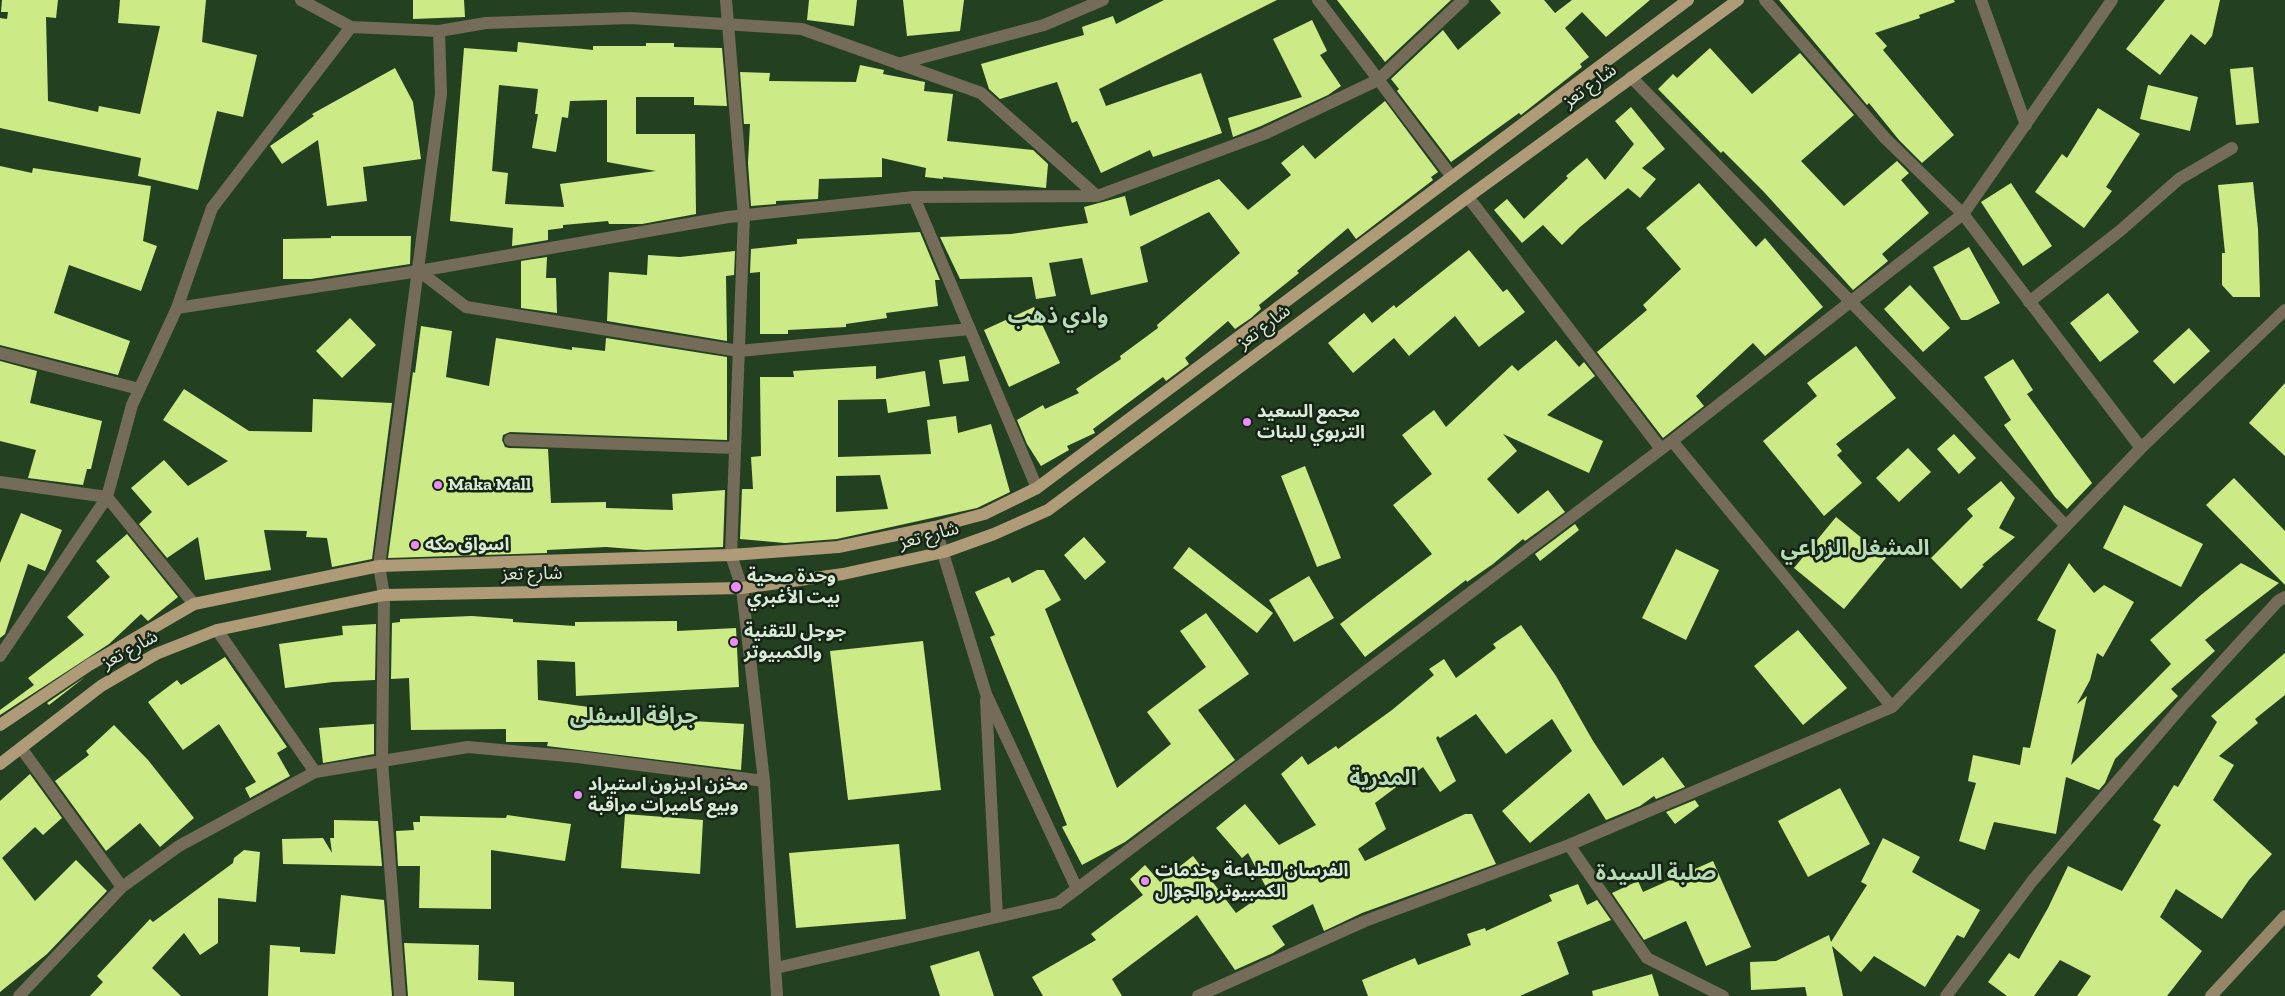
<!DOCTYPE html>
<html>
<head>
<meta charset="utf-8">
<style>
	body { margin:0 }
	canvas { display:block; background:#234121 }
</style>
</head>
<body>
<canvas width="2285" height="996"></canvas>
<script>
const context = document.querySelector('canvas').getContext('2d');
context.lineJoin = 'round';
function paint(path, color) {
  context.fillStyle = color;
  context.fill(path, 'evenodd');
}
function stroke(path, color, width, dash) {
  context.strokeStyle = color;
  context.lineWidth = width;
  context.lineCap = dash ? 'butt' : 'round';
  context.setLineDash(dash || []);
  context.stroke(path);
}
function label(font, color, halo, rows, align = 'center') {
  context.font = font + ' "Zilla Slab","Noto Sans Arabic",serif';
  context.lineWidth = 5;
  context.setLineDash([]);
  context.textBaseline = 'middle';
  context.strokeStyle = halo;
  context.fillStyle = color;
  for (const [text, x, y, turn = 0] of rows) {
    context.save();
    context.translate(x, y);
    context.rotate((+turn || 0) * Math.PI / 180);
    context.textAlign = isNaN(turn) ? turn : align;
    if (halo) context.strokeText(text, 0, 0);
    context.fillText(text, 0, 0);
    context.restore();
  }
}
paint(new Path2D(`
	M2,0H58L56,18L46,17L48,101L98,112L99,106L140,114L160,26L118,23L120,0H206L202,42L257,55L243,117L217,111L198,190L138,176L141,158L0,128V18L7,19L8,12H1Z
	M413,0H464L465,17L413,19Z
	M809,0H857L854,26L807,20Z
	M903,0H964L960,31L907,36Z
	M1164,0H1277L1099,89L1106,106L1201,73L1222,133L1153,157L1150,150L1101,173L1077,121L1072,123L1057,82L1000,99L989,89L981,64L1084,35L1082,27L1113,16L1116,24Z
	M1337,0H1451L1385,62Z
	M1490,0H1544L1555,13L1572,0H1650L1606,37L1582,12L1565,28L1589,57L1580,64L1582,67L1521,115L1519,113L1451,162L1397,91L1399,89L1391,79L1443,30L1458,50L1501,13Z
	M1779,0H1954L1955,2L1919,15L1920,18L1875,33L1887,46L1883,50L1954,135L1922,163L1899,140L1869,103L1867,105Z
	M2165,0H2220L2212,36L2205,45L2191,34L2160,75L2126,49Z
	M1312,20L1327,51L1320,55L1341,86L1328,95L1261,126L1233,137L1228,118L1302,97L1273,39Z
	M518,42L593,50V46H646V43H674V47L722,48L727,106L694,105V97H636V134H695L696,214L642,224H609L608,221L563,225V228L548,230V240L512,246L513,228L450,221L464,48L517,52ZM499,85L538,89L535,114H538L532,148L556,152L562,117L568,118L570,101L607,100V162L656,171L560,184L564,207L505,204L508,173L492,171Z
	M1710,48L1752,94L1800,53L1854,115L1801,161L1844,206L1897,161L1909,173L1901,180L1929,213L1882,254L1888,261L1853,290L1764,192L1723,151L1721,153L1658,89L1673,74L1677,78Z
	M860,65L884,70L883,74L925,82L924,91L953,94L947,141L1033,150L1048,164L1046,188L943,177V179L925,177L926,168L882,158V177L819,179L818,199L776,201V204L751,206L748,163L750,124H744L740,72L770,73L769,81L856,82Z
	M2253,67L2259,123L2236,125L2230,69Z
	M395,68L413,102L421,159L363,167L367,201L327,206L318,140L282,164L270,146L314,116L312,114Z
	M2148,85L2198,97L2190,131L2140,119Z
	M1385,101L1438,172L1431,177L1433,180L1356,239L1348,228L1297,271L1299,273L1259,305L1261,309L1251,318L1235,329L1228,321L1185,358L1189,364L1166,381L1163,377L1093,429L1095,433L1067,446L1069,450L1041,466L1027,444L1017,420L1043,405L1045,409L1079,393L1076,389L1121,359L1120,356L1158,328L1157,325L1240,253L1209,212L1140,247L1148,282L1091,295L1082,258L1049,263L1056,296L1036,299L1032,277L960,279L940,237L1011,234L1088,223L1084,207L1125,196L1130,216L1219,179L1248,210L1291,175L1281,163L1303,145L1315,159Z
	M1631,107L1665,149L1642,168L1656,179L1640,198L1628,188L1580,227L1562,245L1543,225L1522,243L1494,210L1507,199L1524,219L1568,178L1566,176L1587,158L1605,180L1634,144L1615,121Z
	M2098,108L2140,134L2106,187L2112,191L2084,228L2035,192L2062,154L2067,158Z
	M0,166L32,173L33,168L151,186L143,241L157,246L141,291L69,265L54,313L130,341L118,375L0,345Z
	M2253,182L2258,229L2260,297H2233L2222,285V253H2225L2218,185Z
	M1699,183L1756,247L1765,238L1823,307L1765,356L1753,343L1696,396L1704,406L1663,438L1597,352L1647,310L1643,305L1681,269L1646,228Z
	M2011,183L2052,246L2023,266L1981,202Z
	M920,232L940,280H935L938,306L886,313L887,318L846,324V327L788,330V334H760V272L750,273L751,249L797,244V239Z
	M331,236H411L410,264L311,279H283V239L331,238Z
	M1969,247L2000,303L1968,320H1961L1933,267Z
	M1469,250L1503,292L1507,289L1525,312L1479,347L1455,316L1409,356L1394,338L1353,373L1328,343L1364,313L1372,323L1394,305L1396,308Z
	M735,251L734,275L726,276L727,341L607,321L609,272L647,275L648,255L680,257Z
	M547,257L546,278H556L557,313L521,308V261Z
	M1910,285L1950,328L1923,352L1884,309Z
	M2108,293L2139,332L2100,362L2070,323Z
	M1034,307L1060,363L1009,387L984,330Z
	M350,318L376,345L342,378L316,351Z
	M421,326L452,331L446,377L489,386L496,338L572,350V347L605,351L606,338L727,357V440L510,432L503,435L502,440L505,447L509,448L548,449L551,503L606,502V508L673,510L672,494L725,490L723,547L645,550L606,547L547,550V553L388,558L413,372L415,373Z
	M2189,328L2210,351L2174,384L2153,361Z
	M1556,340L1579,367L1584,362L1595,376L1547,415L1603,441L1589,473L1503,434L1517,451L1487,479L1518,514L1548,490L1565,512L1525,541L1523,539L1493,564L1467,582L1466,580L1365,657L1340,624L1432,554L1393,505L1432,474L1402,435L1434,410L1446,427L1512,365L1518,371Z
	M1856,346L1896,398L1836,444L1842,451L1837,455L1862,483L1824,516L1763,441L1817,396L1807,383Z
	M965,356L969,381L943,384L939,360Z
	M2013,359L2033,390L2027,394L2092,483L2067,509L2055,497L2004,425L2011,420L1984,377Z
	M0,361L37,371L30,403L102,421L91,469H87L83,485L28,478L36,450L0,441Z
	M876,366V379L925,371L930,406L888,413L886,399L838,400V457L931,454L927,420L956,416L958,433L991,424L1010,492L977,508L837,539L785,543L740,539L742,489H753L751,457L761,456L760,377H794L793,371ZM880,475L888,509L836,512V476Z
	M2285,383V456L2249,423Z
	M184,389L249,431L312,432L313,399L392,403L372,559L332,567L327,538L306,537L307,531L264,530L271,570L205,580L198,537L167,558L139,524L152,512L131,488L164,460L188,486L228,461L163,420Z
	M1954,434L1976,458L1959,474L1937,449Z
	M1908,448L1931,472L1899,502L1876,478Z
	M1305,466L1341,558L1317,567L1281,476Z
	M2234,478L2285,531V585L2206,505Z
	M2001,481L2015,498L1999,528L2015,537L1982,565L1984,566L1961,589L1931,558L1973,516L1967,509Z
	M2124,505L2203,544L2181,587L2103,548Z
	M21,513L62,530L45,571L28,564L5,634L0,638V563Z
	M1836,517L1886,558L1844,609L1794,568Z
	M1575,524L1579,530L1540,561L1535,554Z
	M127,534L178,597L148,621L141,614L109,644L0,715V710L34,685L28,678L84,635L67,617L110,577L96,561Z
	M1084,537L1106,562L1085,580L1064,555Z
	M1189,547L1273,613L1257,633L1173,568Z
	M1676,549L1719,570L1686,640L1642,618Z
	M2069,563L2094,593L2104,585L2134,602L2103,657L2097,653L2090,680L2077,704L2087,696L2071,765L2171,664L2150,640L2201,595L2241,563L2279,583L2205,640L2215,651L2171,689L2178,696L2115,759L2105,783L2099,790L2066,777L2056,834L1994,822L1985,850L1959,841L1976,783L1968,781L1973,755L2020,765L2023,747L2030,748L2056,630L2037,620Z
	M1037,570H1044L1061,600L1045,609L1117,788L1171,744L1147,712L1206,667L1180,631L1206,613L1249,674L1198,710L1235,760L1125,842L1082,865L1062,827L1067,825L990,637L995,635L975,592L1009,577L1012,583Z
	M1309,576L1334,618L1294,642L1269,600Z
	M472,616L513,619V622L575,626V622L677,621V631L736,628L739,687L576,696L575,662L537,660L538,700L589,707V715L744,724L741,770L547,746L548,742H506V729L411,730L409,678L391,679L392,623L400,622V619Z
	M376,624L375,680L333,682L285,688L279,644L343,635L342,626Z
	M1521,625L1556,676L1593,741L1623,786L1663,757L1685,787L1656,799L1654,796L1640,806L1606,820L1589,793L1530,843L1502,811L1572,751L1552,719L1506,754L1476,714L1440,738L1438,736L1436,738L1456,781L1440,792L1423,767L1375,803L1386,829L1358,849L1365,861L1465,814H1472L1496,864L1362,913L1324,931L1313,904L1272,926L1285,945L1273,953L1235,970L1197,915L1112,979L1122,996H1043L1032,977L1096,940L1091,934L1143,895L1130,879L1145,865L1160,882L1193,856L1236,913L1268,891L1248,853L1242,858L1216,828L1245,804L1279,845L1316,825L1281,774L1302,756L1308,765L1336,746L1338,749L1392,710L1434,675L1429,669L1444,659L1456,678L1496,648L1493,644Z
	M1798,630L1847,688L1803,725L1754,666Z
	M923,641L941,790L848,800L830,651Z
	M2285,653V695L2255,719L2258,723L2219,756L2234,765L2213,800L2272,854L2249,880L2222,919L2176,889L2160,917L2202,951L2167,996H2077L2091,976L2060,960L2034,996H2007L1988,982L2009,953L2019,959L2048,908L2068,866L2122,891L2161,825L2153,820L2174,785L2178,787L2217,722L2211,716Z
	M225,657L287,747L277,753L290,776L250,798L245,788L256,782L219,724L183,750L148,702L177,680L181,685Z
	M85,677L49,705L47,703Z
	M374,724V754L323,763L319,728Z
	M114,725L148,760L194,818L160,847L140,823L106,851L55,781L89,755L86,751Z
	M30,774L62,818L43,835L35,827L2,858L35,901L76,860L107,891L47,954L0,992V801Z
	M1840,788L1870,844L1808,877L1778,821Z
	M1695,800L1699,806L1675,824L1666,812Z
	M625,814L703,820L700,874L621,868Z
	M507,815L571,824L565,861L491,850V909L419,908L420,866H398L396,831L414,830L413,822H420V816L506,818Z
	M334,820L378,821L382,866L283,864L282,839L323,838L332,853L330,838H334Z
	M1883,838L1920,857L1912,872L1980,910L1964,938L1957,935L1925,987L1874,956L1861,972L1832,946L1843,996H1807L1805,987L1751,990L1750,962L1776,961L1829,935L1831,942L1867,885L1861,882Z
	M899,844L906,919L796,928L789,853Z
	M244,850L260,852L256,902L218,898V943L200,955L184,933L152,968L181,996H90L103,982L97,976L150,919L153,922L233,863L234,858Z
	M1713,861L1751,947L1706,966L1686,921L1644,940L1612,893L1638,881L1643,892Z
	M1578,884L1587,905L1597,900L1611,920L1557,942L1569,974L1520,996H1368L1362,980L1415,958L1418,965L1471,945L1467,934L1485,928L1486,931L1552,901L1549,895Z
	M341,895L384,900L392,996H268L270,945L300,947V952L335,954Z
	M404,943L479,945L478,980L514,982V996H408Z
	M979,951L994,996H940L930,966Z
	M1652,974L1659,996H1593L1592,991Z`), '#cceb87');
stroke(new Path2D(`
	M301,0L351,27L439,31L486,23L630,18L802,29L981,93L1097,196
	M726,0L744,216L731,555L742,588L764,781L777,996
	M1318,0L1452,177
	M1765,0L1885,138L1963,214L2141,448
	M1981,0L2026,125
	M898,64L1044,25L1103,0
	M1631,77L1942,395L2066,526
	M914,197L1037,488
	M1468,197L1661,449
	M419,271L466,307L739,351L970,329
	M2029,302L2121,230L2179,179L2232,148
	M177,308L419,271L728,217L914,197L1097,196L1264,134L1378,80L1463,0
	M0,353L139,389
	M510,440L735,448
	M1672,441L1892,707
	M0,482L107,497L194,604
	M935,527L986,694L1077,889
	M217,630L315,772
	M0,656L107,497L132,405L177,308L212,208L351,27
	M986,700L997,917
	M21,748L122,887
	M1569,845L1647,958L1723,996
	M776,968L1058,903L1672,441L1963,214L2112,0
	M19,996L122,887L179,846L315,772L468,747L578,757L764,781
	M400,996L382,761L384,595L379,566L441,94L439,31
	M1198,996L1365,921L1569,845L1892,707L2141,448L2285,310
	M1946,996L2033,880L2182,706L2278,601L2285,597`), '#746b59', 12);
stroke(new Path2D(`
	M2211,996L2285,916`), '#95866a', 12);
stroke(new Path2D(`
	M0,725L89,665L194,604L379,566L731,555L838,547L935,527L984,514L1037,488L1688,0
	M0,764L101,686L156,654L217,630L384,595L742,588L843,574L944,552L994,534L1048,510L1468,197L1738,0`), '#af9b77', 12);
for (const [x, y, r, color] of [
	[1247,422,5,"#ed8cf9"],
	[438,485,5,"#ed8cf9"],
	[415,545,5,"#ed8cf9"],
	[736,587,6,"#ed8cf9"],
	[734,642,5,"#ed8cf9"],
	[578,795,5,"#ed8cf9"],
	[1145,881,5,"#ed8cf9"]
]) {
  const dot = new Path2D();
  dot.arc(x, y, r, 0, 2 * Math.PI);
  context.fillStyle = color;
  context.fill(dot);
  stroke(dot, '#162415', 2);
}
label('18px', '#daecd8', '#162415', [
	["شارع تعز",1590,86,-36],
	["شارع تعز",1264,327,-37],
	["شارع تعز",929,536,-15],
	["شارع تعز",532,574,-1],
	["شارع تعز",130,650,-29]
]);
label('bold 18px', '#daecd8', '#162415', [
	["مجمع السعيد",1257,412],
	["التربوي للبنات",1257,433],
	["Maka Mall",448,485],
	["اسواق مكه",425,545],
	["وحدة صحية",747,577],
	["بيت الأغبري",747,598],
	["جوجل للتقنية",744,632],
	["والكمبيوتر",744,653],
	["مخزن اديزون استيراد",588,785],
	["وبيع كاميرات مراقبة",588,806],
	["الفرسان للطباعة وخدمات",1155,871],
	["الكمبيوتر والجوال",1155,892]
], 'left');
label('bold 22px', '#b7dbb4', '#162415', [
	["وادي ذهب",1058,317],
	["المشغل الزراعي",1855,549],
	["جرافة السفلى",634,717],
	["المدرية",1383,779],
	["صلبة السيدة",1656,874]
]);
</script>
</body>
</html>
